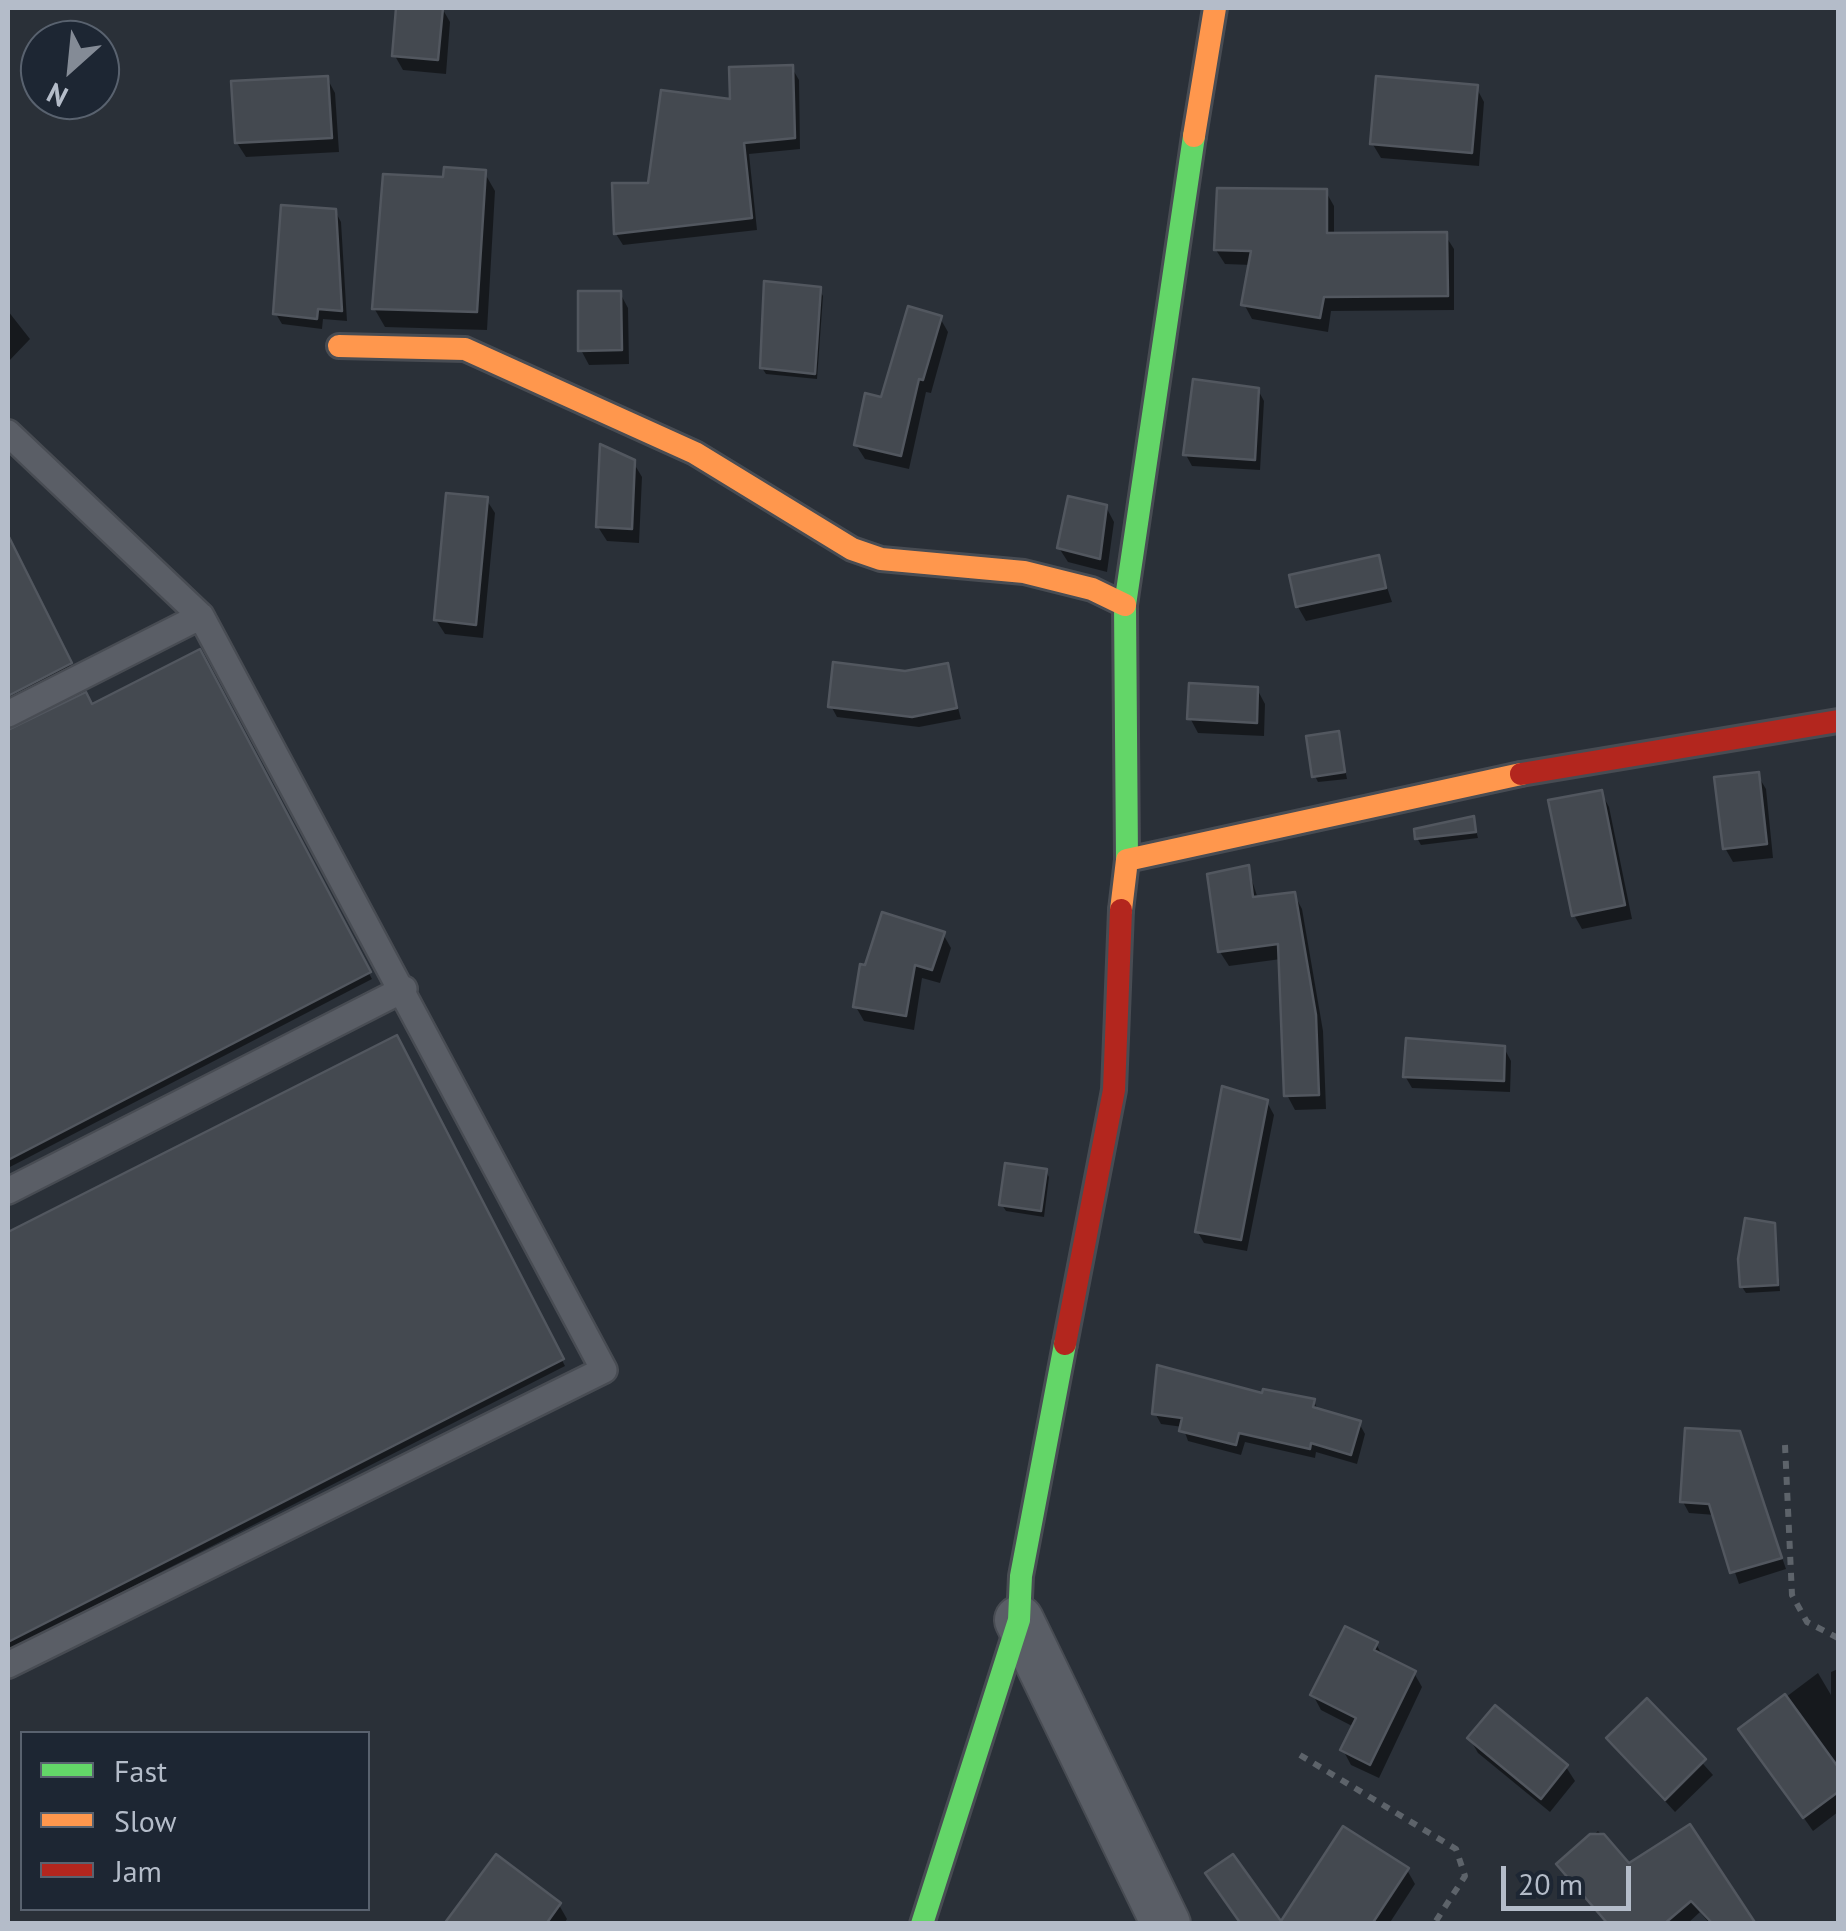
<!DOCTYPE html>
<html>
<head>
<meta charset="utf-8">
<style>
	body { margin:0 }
	#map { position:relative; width:1846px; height:1931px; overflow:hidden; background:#2a3038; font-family:"PT Sans",sans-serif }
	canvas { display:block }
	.frame { position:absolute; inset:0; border:10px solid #b4bcc9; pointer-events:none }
	.legend { position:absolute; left:20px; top:1731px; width:350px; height:180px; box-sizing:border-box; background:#1d2633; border:2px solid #59626f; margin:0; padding:12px 18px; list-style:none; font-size:30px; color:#b4bcc9 }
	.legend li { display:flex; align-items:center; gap:20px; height:50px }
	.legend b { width:50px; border:2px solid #59626f }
	.north { position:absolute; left:20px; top:20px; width:100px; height:100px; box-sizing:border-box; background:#1d2633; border:2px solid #59626f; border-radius:50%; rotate:207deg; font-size:28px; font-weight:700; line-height:40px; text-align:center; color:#b4bcc9 }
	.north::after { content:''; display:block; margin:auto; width:35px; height:45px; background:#848b96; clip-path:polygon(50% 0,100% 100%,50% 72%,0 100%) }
	.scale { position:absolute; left:1501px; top:1866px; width:130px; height:45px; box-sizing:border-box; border:5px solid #b4bcc9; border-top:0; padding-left:12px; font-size:30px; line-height:35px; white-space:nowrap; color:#b4bcc9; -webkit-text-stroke:8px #1d2633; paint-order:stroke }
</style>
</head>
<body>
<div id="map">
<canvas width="1846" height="1931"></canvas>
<div class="frame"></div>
<ul class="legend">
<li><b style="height:12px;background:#63d668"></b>Fast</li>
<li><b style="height:12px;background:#ff974d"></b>Slow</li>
<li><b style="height:12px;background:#b3261e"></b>Jam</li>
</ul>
<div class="north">N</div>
<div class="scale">20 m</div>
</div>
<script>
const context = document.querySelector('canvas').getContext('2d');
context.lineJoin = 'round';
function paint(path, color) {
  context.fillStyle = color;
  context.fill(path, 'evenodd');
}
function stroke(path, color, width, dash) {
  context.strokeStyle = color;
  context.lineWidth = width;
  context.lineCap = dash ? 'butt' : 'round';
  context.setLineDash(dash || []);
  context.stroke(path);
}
paint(new Path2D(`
	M399,8H442L450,22L446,74L403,70L395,56Z
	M792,68L799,80L800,149L749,154L757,230L623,245L616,234L732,101Z
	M327,78L335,93L339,152L246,157L237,143Z
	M1476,87L1484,102L1479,166L1381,158L1372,143Z
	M484,172L495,191L487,330L385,327L374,308Z
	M1326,192L1334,206V236L1445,235L1454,249V310L1331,311L1328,332L1252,319L1244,304L1251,265L1225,264L1216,250Z
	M335,211L341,222L347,321L323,319L322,329L282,324L276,314Z
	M819,289L823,296L817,379L766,374L762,368Z
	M620,293L628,308L629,364L589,365L581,350Z
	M8,311L30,339L8,362Z
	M940,318L948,332L931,393L926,392L909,469L865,459L856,445Z
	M1258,390L1264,401L1260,470L1192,466L1186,455Z
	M633,462L642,477L639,543L607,541L598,527Z
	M486,499L495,513L483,638L445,634L436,620Z
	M1106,507L1114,522L1107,572L1068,562L1059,548Z
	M8,539L73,671L8,704Z
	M1377,558L1392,602L1306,621L1298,607Z
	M199,652L372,979L8,1168V731L92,708Z
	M947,666L961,719L919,727L837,717L831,706L905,674Z
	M1257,689L1265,704L1264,736L1198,733L1190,718Z
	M1338,734L1347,779L1318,782L1315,776Z
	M1757,774L1766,789L1773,858L1733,862L1725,848Z
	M1601,792L1609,807L1632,919L1582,929L1574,915Z
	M1473,819L1478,838L1421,845L1417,838Z
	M1248,868L1258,899L1294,894L1302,909L1323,1031L1326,1109L1295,1110L1287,1095L1281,959L1229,966L1220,952Z
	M943,934L951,948L940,983L922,978L914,1030L864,1021L856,1007Z
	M396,1038L565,1366L8,1650V1235Z
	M1504,1048L1511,1061L1510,1092L1412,1088L1405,1076Z
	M1267,1102L1274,1115L1247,1251L1204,1243L1197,1231Z
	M1046,1171L1049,1177L1044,1217L1006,1211L1002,1205Z
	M1774,1225L1780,1291L1746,1293L1742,1287Z
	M1314,1402L1319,1411L1359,1423L1365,1434L1357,1464L1316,1452L1315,1458L1245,1442L1241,1455L1188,1441L1183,1427L1161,1424L1155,1413Z
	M1748,1460L1786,1569L1739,1584L1715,1515L1689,1513L1683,1502Z
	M1376,1644L1384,1658L1414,1673L1422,1687L1379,1778L1351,1765L1343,1750L1354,1727L1321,1710L1313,1695Z
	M1838,1669V1812L1813,1831L1742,1730L1818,1673L1831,1695V1672Z
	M1647,1701L1713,1775L1675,1812L1609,1739Z
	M1470,1739L1566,1767L1575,1781L1550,1812L1478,1753Z
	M1598,1831L1629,1866L1752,1924H1710L1700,1912L1687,1924H1607L1559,1865Z
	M1407,1870L1415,1884L1389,1924H1282Z
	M559,1905L567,1919L564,1924H457Z`), '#0007');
const building = new Path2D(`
	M396,8H443L438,60L392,56Z
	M793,65L795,138L744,143L752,218L614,234L612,183H648L661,90L730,99L729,67Z
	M328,76L332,138L235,143L231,81Z
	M1376,76L1478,85L1472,153L1370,144Z
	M444,167L486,170L477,312L372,309L383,174L443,177Z
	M1217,188L1327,189V233L1447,232L1448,296L1324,297L1320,318L1241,305L1251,251L1214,250Z
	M281,205L336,209L342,311L318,309L317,319L273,314Z
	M764,281L821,287L815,374L760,368Z
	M578,291H621L622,350L578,351Z
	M908,306L942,316L923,380L919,379L901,456L854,445L865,393L881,397Z
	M1193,379L1259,388L1255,460L1183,455Z
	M600,444L635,460L632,529L596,527Z
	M446,493L488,497L476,625L434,620Z
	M1068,496L1107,505L1100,559L1057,548Z
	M8,535L72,663L8,696Z
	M1379,555L1386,588L1296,607L1289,575Z
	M200,649L371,972L8,1160V730L86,692L92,704Z
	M833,662L905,671L948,663L957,708L912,717L828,707Z
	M1189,683L1258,687L1257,723L1187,719Z
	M1339,731L1345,772L1312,777L1306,736Z
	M1759,772L1767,844L1723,849L1714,777Z
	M1602,790L1625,905L1572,916L1548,800Z
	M1474,816L1476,832L1415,839L1414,829Z
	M1249,865L1253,897L1295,892L1316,1015L1319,1095L1284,1096L1278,944L1218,952L1207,874Z
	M882,912L945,932L932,970L915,965L906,1016L853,1007L860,964L865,965Z
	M397,1035L564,1359L8,1642V1232Z
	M1406,1038L1505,1046L1504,1081L1403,1077Z
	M1222,1086L1268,1100L1241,1240L1195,1232Z
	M1005,1163L1047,1169L1041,1211L999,1205Z
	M1745,1218L1775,1223L1778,1285L1740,1287L1738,1259Z
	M1157,1365L1262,1393L1263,1389L1315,1399L1313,1407L1361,1421L1351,1455L1311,1443L1310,1449L1239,1433L1236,1445L1179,1431L1182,1418L1152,1414Z
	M1685,1428L1740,1431L1782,1558L1730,1573L1709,1504L1680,1502Z
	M1345,1626L1378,1642L1374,1650L1416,1671L1370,1765L1340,1750L1356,1718L1310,1695Z
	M1785,1694L1838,1767V1792L1803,1818L1738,1729Z
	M1647,1698L1706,1759L1665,1800L1606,1738Z
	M1495,1705L1568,1765L1541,1799L1467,1738Z
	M1690,1824L1756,1924H1713L1691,1901L1664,1924H1608L1556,1864L1590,1834H1604L1629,1863Z
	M1343,1826L1409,1868L1372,1924H1241L1205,1873L1233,1854L1281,1921Z
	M496,1854L561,1903L546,1924H444Z`);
paint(building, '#444950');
stroke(building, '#52575f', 2.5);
const lane = new Path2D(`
	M8,433L201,616L604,1370L8,1665
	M8,714L201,616
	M8,1191L404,989`);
const street = new Path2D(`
	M1019,1620L1166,1924`);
const fast = new Path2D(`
	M1127,860L1125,605L1194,136
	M922,1924L1019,1620L1021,1576L1065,1344`);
const slow = new Path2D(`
	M1194,136L1215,8
	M339,346L465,349L695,453L852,549L881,559L1024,572L1092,589L1125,605
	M1121,910L1127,860L1521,774`);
const jam = new Path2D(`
	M1521,774L1838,721
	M1065,1344L1114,1090L1121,910`);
stroke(lane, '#484c53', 30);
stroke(street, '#484c53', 52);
stroke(fast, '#484c53', 28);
stroke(slow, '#484c53', 28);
stroke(jam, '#484c53', 28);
stroke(new Path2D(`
	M1785,1445L1792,1595L1807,1622L1838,1638
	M1300,1755L1456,1849L1465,1876L1434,1924`), '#5d636a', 6, [8, 8]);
stroke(lane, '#5a5e66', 25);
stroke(street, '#5a5e66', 48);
stroke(fast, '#63d668', 22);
stroke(slow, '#ff974d', 22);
stroke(jam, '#b3261e', 22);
</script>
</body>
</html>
